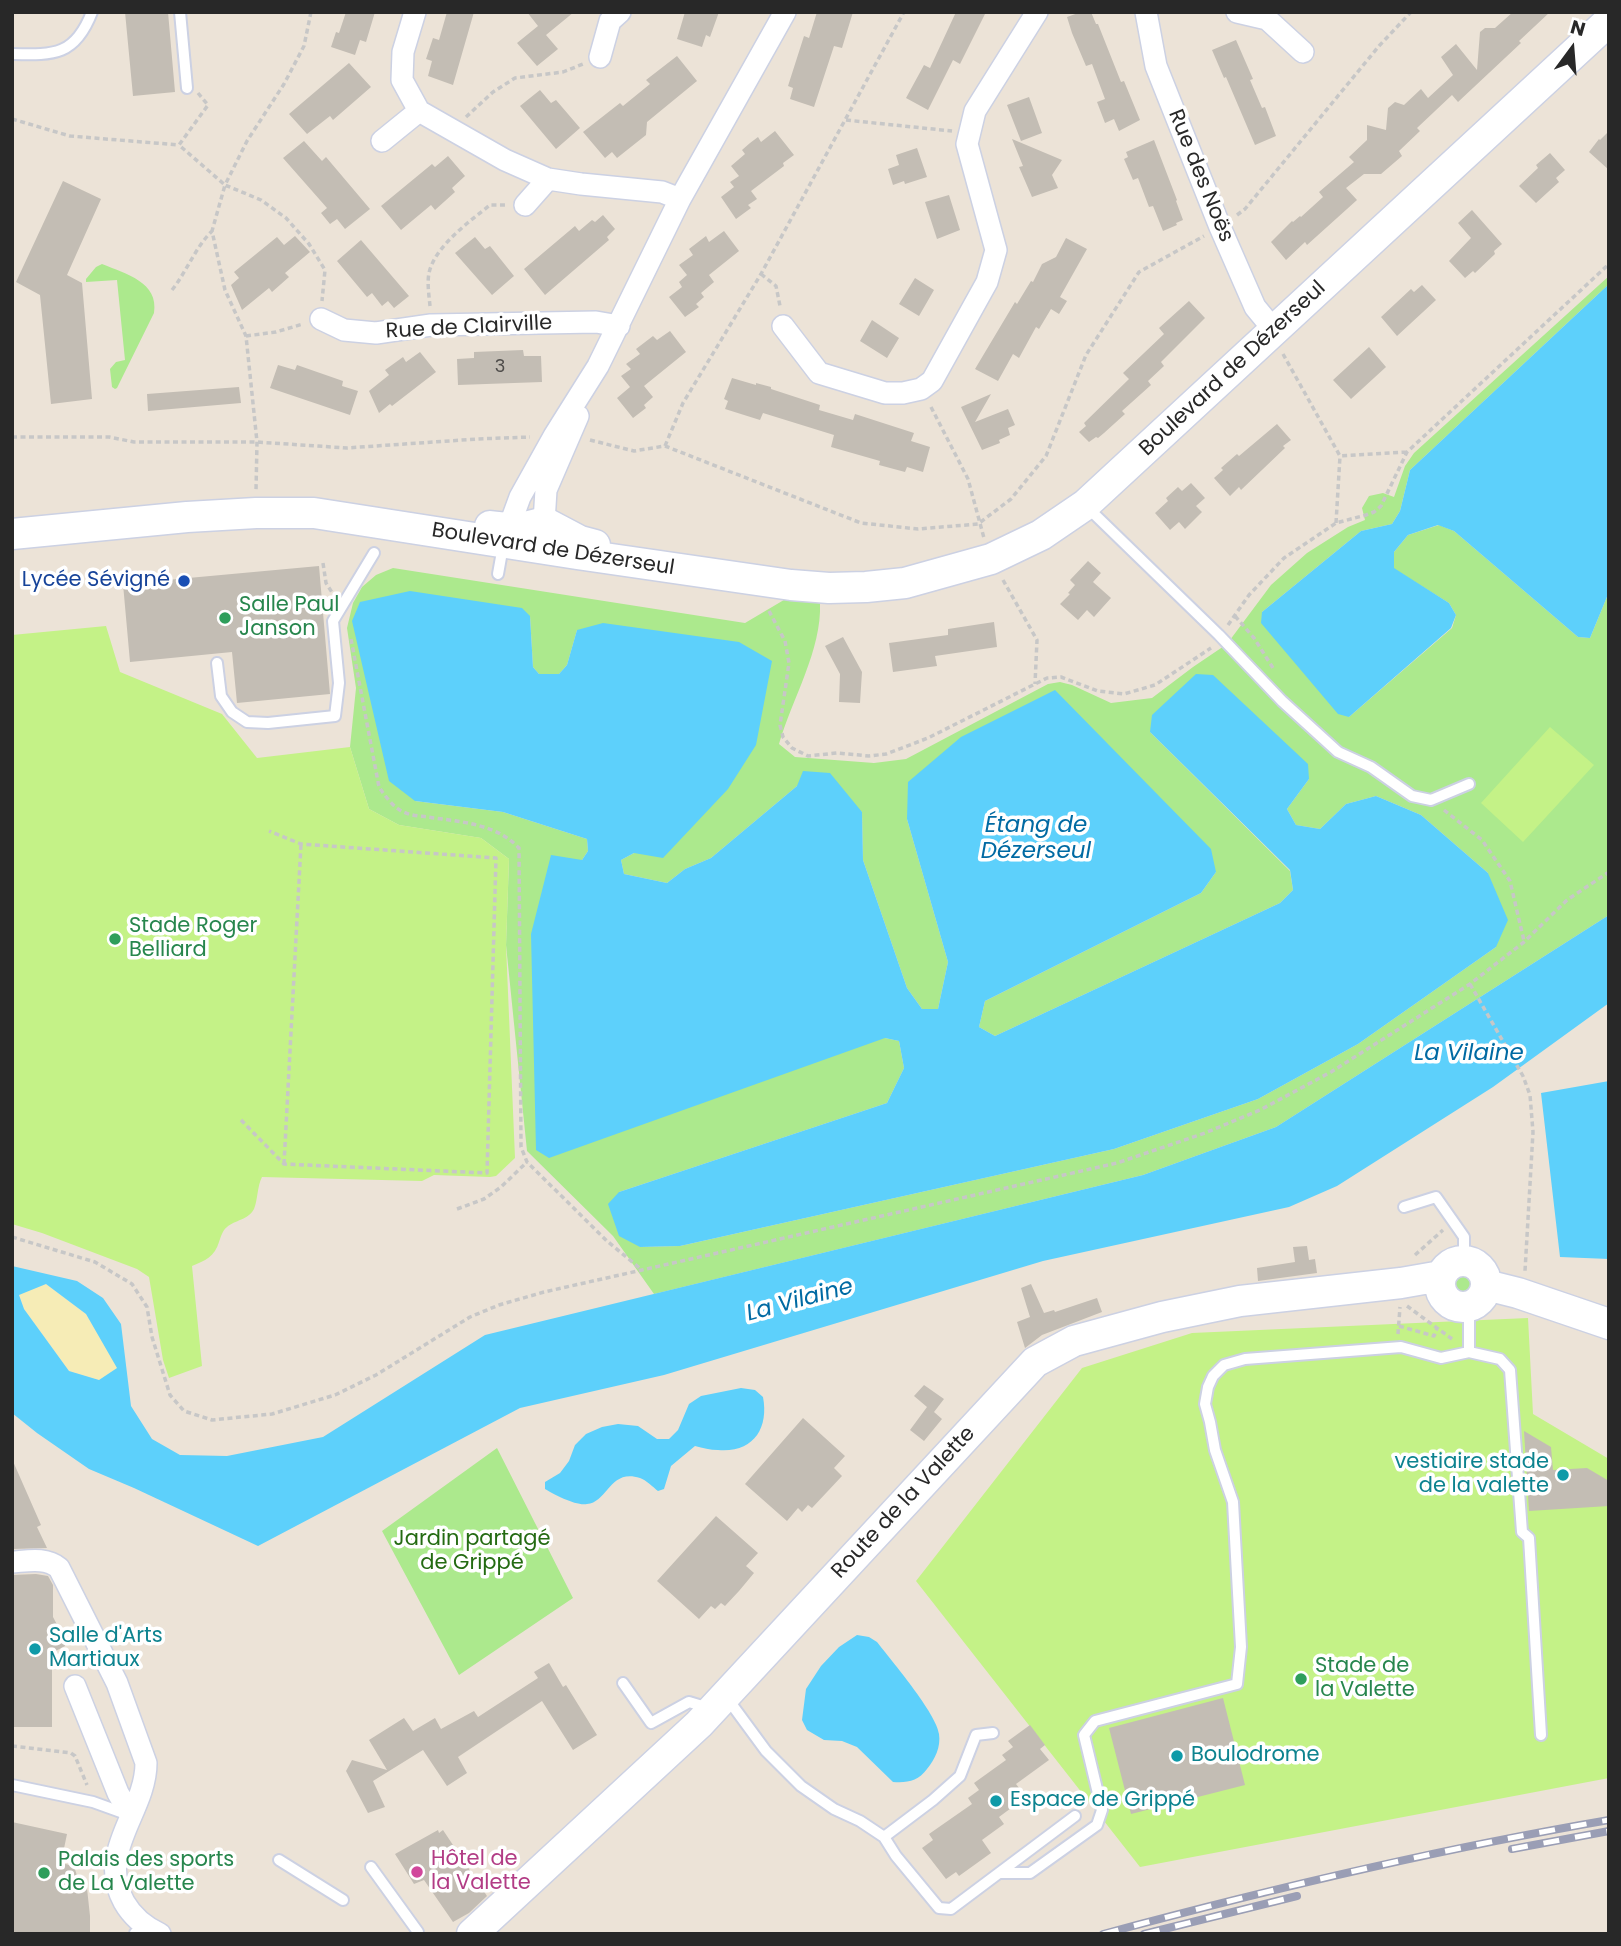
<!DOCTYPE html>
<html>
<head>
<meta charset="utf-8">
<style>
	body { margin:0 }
	#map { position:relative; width:1621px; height:1946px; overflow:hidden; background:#ece3d7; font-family:Poppins,sans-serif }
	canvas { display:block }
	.frame { position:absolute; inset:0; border:14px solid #282828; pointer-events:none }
	.north { position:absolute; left:1537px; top:14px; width:70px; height:70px; -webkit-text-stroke:5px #fff; paint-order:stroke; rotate:16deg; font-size:19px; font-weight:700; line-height:28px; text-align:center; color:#282828 }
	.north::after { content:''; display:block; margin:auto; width:24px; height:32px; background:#282828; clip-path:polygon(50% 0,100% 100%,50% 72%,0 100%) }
</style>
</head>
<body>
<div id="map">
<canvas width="1621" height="1946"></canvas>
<div class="frame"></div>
<div class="north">N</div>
</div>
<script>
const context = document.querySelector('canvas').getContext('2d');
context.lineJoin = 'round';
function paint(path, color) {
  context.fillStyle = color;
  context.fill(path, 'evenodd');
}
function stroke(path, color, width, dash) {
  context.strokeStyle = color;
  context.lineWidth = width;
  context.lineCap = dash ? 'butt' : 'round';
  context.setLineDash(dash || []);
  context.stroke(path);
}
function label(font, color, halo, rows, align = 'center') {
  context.font = font + ' Poppins,sans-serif';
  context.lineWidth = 7;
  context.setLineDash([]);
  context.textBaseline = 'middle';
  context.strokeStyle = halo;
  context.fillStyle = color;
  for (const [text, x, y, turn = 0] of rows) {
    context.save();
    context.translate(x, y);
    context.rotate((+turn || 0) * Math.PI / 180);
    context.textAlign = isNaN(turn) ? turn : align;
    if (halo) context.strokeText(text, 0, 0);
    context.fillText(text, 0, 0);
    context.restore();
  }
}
paint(new Path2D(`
	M102,264C126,274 159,282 154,313L117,388L115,389L112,387L110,369L116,362L125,360L117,280L86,282V279L96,267Z
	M1609,276V284L1410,470L1400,511L1392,524L1361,531L1262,612L1349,717L1452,628L1456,615L1449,603L1394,569V552L1408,535L1439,525L1454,531L1578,637L1590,638L1609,592V915L1276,1127L1143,1175L654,1294L613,1236L527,1151L506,945L509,859L481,838L399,825L369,809L350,747L356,688L347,628L353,603L362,587L376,575L393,568L745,623L794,594L813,597L820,603C822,650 792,699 779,744L795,757L874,763L906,759L1048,684L1060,682L1072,685L1111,703L1152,698L1193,667L1227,644L1271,585L1307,553L1348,527L1365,520L1362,508L1369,496L1383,493L1394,497L1405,466L1414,453ZM530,616L533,667L539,674H559L567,665L577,630L634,853L621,860L624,874L667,883L685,869L711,858L797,786L862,812L863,860L907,988L922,1009H938L948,962L907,819L1216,872L1201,893L985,1001L979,1027L995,1036L1280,903L1293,890L1290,871L1150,732L1309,779L1287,809L1296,825L1320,829L1346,804L1376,796L1421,815L1488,873L1496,947L1358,1044L1258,1099L1114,1149L680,1246L640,1247L619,1192L887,1103L904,1068L899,1041L885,1038L582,860L588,851L587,839L503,812L415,801Z
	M1461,1266L1473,1269L1477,1275L1476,1290C1466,1300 1457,1299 1447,1289L1453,1269Z
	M497,1448L573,1598L459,1675L382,1531Z`), '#ace98d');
paint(new Path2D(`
	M46,1284L86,1314L118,1368L99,1380L69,1371L24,1309L19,1294Z`), '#f6ecb6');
paint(new Path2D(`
	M106,626L120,672L222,714L257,758L350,747L369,809L399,825L481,838L509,859L506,945L515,1158L496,1176L490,1177L434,1175L422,1181L262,1177C257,1187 258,1199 254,1209C248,1220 235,1220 227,1227C222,1231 221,1237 219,1242C215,1256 205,1261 192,1266L202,1366L169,1378L163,1360L149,1277L137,1269L42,1233L12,1224V635Z
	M1550,727L1594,765L1523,842L1481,803Z
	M1528,1318L1533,1414L1609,1459V1778L1140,1867L916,1581L1082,1368L1192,1333Z`), '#c4f287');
paint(new Path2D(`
	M1609,284V592L1590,638L1578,637L1454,531L1438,525L1408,535L1394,552V568L1449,603L1456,615L1451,628L1349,717L1338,714L1261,623L1262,612L1361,531L1392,524L1400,511L1410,470Z
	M410,591L522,608L530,616L533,667L539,674H559L567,665L577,630L603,623L739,642L772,661L756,745L728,789L663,858L634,853L621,860L624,874L667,883L685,869L711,858L797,786L803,771L830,773L862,812L863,860L907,988L922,1009H938L948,962L907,819L908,782L961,737L1055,690L1211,849L1216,872L1201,893L985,1001L979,1027L995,1036L1280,903L1293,890L1290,870L1150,732L1152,715L1196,674L1213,675L1308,764L1309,779L1287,809L1296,825L1320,829L1346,804L1376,796L1421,815L1488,873L1508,920L1496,947L1358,1044L1258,1099L1114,1149L680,1246L640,1247L619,1236L608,1204L619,1192L887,1103L904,1068L899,1041L885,1038L549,1158L536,1150L531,934L551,855L582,860L588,851L587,839L503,812L415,801L389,781L352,621L360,602Z
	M1609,915V1003L1493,1087L1337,1186L1289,1207L1043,1261L664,1375L520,1408L258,1546L134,1488L89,1469L37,1433L12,1413V1266L77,1281L103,1298L121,1324L131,1406L152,1439L180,1455L227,1456L323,1437L485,1335L1143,1175L1276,1127ZM46,1284L86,1314L117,1368L99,1380L69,1371L24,1309L19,1295Z
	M1609,1081V1259L1560,1257L1541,1093Z
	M741,1388L755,1390L763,1397C769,1429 753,1453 718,1450C710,1450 703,1448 695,1446L671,1466L664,1489L658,1491C653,1487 646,1480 640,1478C610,1468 608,1502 587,1504C576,1506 555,1495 545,1489V1482L560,1473L569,1461L575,1445L586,1434L602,1427L618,1424L638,1426L657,1439H669L678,1430L689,1404L701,1396Z
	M857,1635L869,1637L877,1642C891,1660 937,1714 939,1734C941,1747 935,1759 927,1769C918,1781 908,1783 893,1782L857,1747L842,1741L824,1740L807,1730L802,1720L806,1689L821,1666L839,1647Z`), '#5dd0fb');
paint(new Path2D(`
	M125,12H168L175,92L133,96Z
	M346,12H375L366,42L360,40L355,55L331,47L336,32L339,33Z
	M447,12H474L453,85L428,76L432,61L426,59L433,38L439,40Z
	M527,12H574L546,35L558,49L537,66L517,43L538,26Z
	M685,12H719L710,37L706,35L702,47L677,39Z
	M817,12H853L842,48L834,46L814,107L790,99L793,88L788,86L804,36L809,38Z
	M956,12H986L960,64L953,60L928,110L906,98L924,65L930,68Z
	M1081,12H1091L1096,24H1098L1121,82L1124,81L1140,120L1119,131L1114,119L1105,123L1097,102L1105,99L1092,64L1086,66L1072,33L1067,17Z
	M1513,12H1550L1519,41L1521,43L1458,102L1452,95L1417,128L1420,131L1399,151L1402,156L1381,174H1364L1346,188L1357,200L1307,245L1305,242L1286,260L1271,242L1292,221L1293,222L1300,216L1301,217L1323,197L1319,192L1354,162L1349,157L1367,140V125L1386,130L1388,108L1395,102L1404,105L1421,89L1428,98L1453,75L1441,57L1456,44L1477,70L1480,32L1485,28H1495Z
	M1236,40L1253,79L1250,80L1262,108L1265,107L1276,136L1255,145L1226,77L1224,78L1212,50Z
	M677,56L697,81L647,122L646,135L617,158L612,152L605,158L583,132L620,103L623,106L650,84L646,80Z
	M349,63L371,87L333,120L330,116L307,134L289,114Z
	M540,90L551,103L556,100L580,128L556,149L520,106Z
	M1029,97L1042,133L1021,141L1007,105Z
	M775,131L794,155L783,163L784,166L751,191L757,199L748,205L751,208L736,219L721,197L734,187L730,182L739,176L731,166L745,154L742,150L750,143L758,137L761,142Z
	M1609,131V170L1589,152L1599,139L1600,140Z
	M1012,139L1062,160L1052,175L1058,188L1032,197L1019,167L1023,166Z
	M1154,140L1177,200L1176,201L1183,220L1176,223L1177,225L1163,231L1153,206L1149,207L1138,178L1133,180L1124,159L1128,157L1126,152Z
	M304,141L322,161L326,157L370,209L345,229L337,219L330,224L321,213L327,208L283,158Z
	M917,148L927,177L905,184L904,181L893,185L888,169L899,165L896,155Z
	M1550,153L1565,170L1556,178L1559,182L1536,203L1519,186L1538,168L1536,165Z
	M448,156L465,176L452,188L455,192L435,210L431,205L401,230L381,206L432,164L435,167Z
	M63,181L101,199L67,275L82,283L92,399L51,404L40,295L16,282Z
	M949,195L960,230L937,239L925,202Z
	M1472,210L1502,244L1494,251L1495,254L1475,273L1473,271L1465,278L1449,261L1471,238L1458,223Z
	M603,215L615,229L607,237L609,240L545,295L524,269L575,226L579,231L592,220L595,222Z
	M724,231L739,251L709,275L714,282L701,293L704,297L696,304L699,307L685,317L669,297L682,287L679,282L687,275L679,265L693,255L689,249L706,236L709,242Z
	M295,236L310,252L285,273L289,277L272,292L269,288L242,310L231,285L239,278L234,272L277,237L284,245Z
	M475,237L485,249L490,246L514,276L492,295L455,253Z
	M1066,238L1087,249L1060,297L1067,301L1059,314L1051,309L1039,329L1036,327L1019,358L1013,354L998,381L975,369L1015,302L1017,304L1031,281L1033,282L1042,264L1056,257Z
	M361,240L409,296L394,308L388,301L382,306L372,293L367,297L337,261Z
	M915,278L934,290L919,316L899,304Z
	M1422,285L1436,300L1397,336L1381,317L1411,289L1414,292Z
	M1189,301L1205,318L1161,362L1164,366L1148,381L1151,385L1122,411L1125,414L1104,433L1098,438L1096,437L1089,442L1079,432L1086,426L1084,423L1129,379L1123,373L1164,334L1159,328Z
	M872,320L899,338L887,358L860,341Z
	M670,331L686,352L644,386L653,397L644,405L646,408L633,418L617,398L630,387L621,376L631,369L626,364L640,354L636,349L653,336L657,340Z
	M1369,347L1386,367L1351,399L1333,380Z
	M523,350L524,356H541L542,382L458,385L457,359L474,358V352Z
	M420,352L436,372L392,406L390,404L379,413L369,391L389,375L385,370L403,357L406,362Z
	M278,365L295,370L297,365L343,381L342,386L358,391L350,415L270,388Z
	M732,378L756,385V383L771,387V389L820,405L819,410L853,420L855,414L914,433L911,441L930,447L923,472L907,467L905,472L879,465L880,461L831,447L834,435L763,413L760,420L725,409L728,401L724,399Z
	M239,387L241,403L148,411L147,394Z
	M991,394L975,422L1008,409L1015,425L1008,428L1010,435L999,440L1000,443L982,450L961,407Z
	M1277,424L1291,440L1283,446L1285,448L1241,490L1239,487L1230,496L1214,478L1223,470L1221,468L1237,454L1239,456Z
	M1191,483L1205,498L1196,506L1202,512L1185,529L1179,522L1170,530L1155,513L1168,501L1166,498L1178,487L1182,491Z
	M1088,561L1101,573L1093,582L1111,598L1094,617L1087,610L1078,620L1060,604L1070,594L1068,593L1075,585L1070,580Z
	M319,566L330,694L237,703L232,652L130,662L123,584Z
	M994,622L997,647L935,656L937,666L893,672L889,643L948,635V629Z
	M843,637L862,672L860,703L839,702L840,674L825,646Z
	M1307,1246L1309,1260L1315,1259L1317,1273L1258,1281L1257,1268L1295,1262L1293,1247Z
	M1031,1284L1044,1313L1054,1310L1055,1312L1097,1298L1102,1312L1042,1335L1025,1348L1017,1322L1030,1317L1021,1288Z
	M924,1385L944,1399L934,1412L942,1419L924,1441L910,1430L927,1407L914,1396Z
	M803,1418L845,1456L834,1468L842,1476L812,1508L808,1505L802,1512L798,1508L787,1521L745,1484Z
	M1524,1431L1551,1447L1553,1470L1587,1468L1609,1481V1506L1529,1511Z
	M12,1459L41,1525L37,1527L47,1548L12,1549Z
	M716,1516L758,1553L746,1566L754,1573L739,1591L725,1606L721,1603L715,1609L711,1606L699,1619L657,1581Z
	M36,1574L48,1576L53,1585V1617L63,1636L65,1646L52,1653V1727H12V1575Z
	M549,1663L563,1687L566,1685L597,1735L573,1750L542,1701L458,1757L467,1773L447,1786L423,1750L373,1781L385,1807L368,1813L346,1771L352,1760L387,1770L369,1740L404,1718L413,1731L435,1718L441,1729L474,1711L478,1717L538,1678L534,1672Z
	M1223,1698L1245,1785L1131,1814L1109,1728Z
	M1030,1725L1045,1745L1040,1749L1049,1760L1016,1784L1026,1797L999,1817L1004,1824L982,1840L991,1853L959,1876L956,1872L946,1879L922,1848L933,1840L929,1834L972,1804L968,1798L979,1790L974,1783L1006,1760L1002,1755L1013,1747L1008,1741Z
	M12,1822L67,1834L61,1863L74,1866L78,1879H86L90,1916V1934H12Z
	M438,1830L439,1833L443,1830L487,1896L469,1913L453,1922L424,1880L414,1884L395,1854Z`), '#c3bdb4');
const lane = new Path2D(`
	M180,12L187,88
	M12,54C54,55 75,56 92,12
	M1087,507L1219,635L1282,701L1338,752L1371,767L1412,796L1431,800L1469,784
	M498,574L503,546
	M217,663L221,696L232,712L247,722L268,723L335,716L339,683L333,621L374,553
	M1404,1207L1436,1197L1464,1237V1260
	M1469,1352L1500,1359L1510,1370L1522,1532L1529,1538L1541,1735
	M623,1683L651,1723L689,1702L709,1708
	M727,1698L766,1751L801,1786L834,1809L860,1821L884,1837L896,1856L939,1908L951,1909L1075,1816
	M12,1785L93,1802L129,1815
	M884,1837L933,1800L960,1776L976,1735L993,1733
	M279,1860L343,1900
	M371,1867L418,1932
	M1000,1873H1030L1097,1825L1102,1810L1084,1735L1095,1721L1237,1684L1241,1647L1233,1502L1215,1450L1210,1422L1205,1404L1208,1387L1213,1376L1224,1365L1245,1359L1401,1347L1441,1358L1469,1352V1306
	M135,1934V1933`);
const street = new Path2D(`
	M415,12L403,52L402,80L419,111L505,160L548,179L581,184L662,192L680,199
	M1146,12L1156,66L1220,227L1255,307L1269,324L1272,333
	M1237,12L1267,19L1303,52
	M600,57L610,21L620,12
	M382,141L419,111
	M525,205L548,179
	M321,319L344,330L376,333L431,325L596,322L619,326
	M783,326L819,373L885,393H903L921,389L932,381L987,282L996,250L967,144L975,111L1037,12
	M544,522L546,490L578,416
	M505,538L520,497L554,436L598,366L680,199L785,12
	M12,1562C28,1561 46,1557 59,1568L117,1683L146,1763C146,1812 96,1851 124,1902C132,1916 145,1927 160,1934
	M75,1686L118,1793L131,1816`);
const secondary = new Path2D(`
	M490,526C510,529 525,528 544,522L580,541L595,545
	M12,534L187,517L256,513H314L577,554L791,585L829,588L866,587L905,583L991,559L1041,535L1085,505L1609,21
	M1440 1284a23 23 0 1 1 46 0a23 23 0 1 1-46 0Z
	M1486,1285L1518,1293L1609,1324
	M472,1934L699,1724L1035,1362L1074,1341L1162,1317L1240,1301L1401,1283L1441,1276`);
stroke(lane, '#ccd1e3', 14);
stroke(street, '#ccd1e3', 24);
stroke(secondary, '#ccd1e3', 33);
stroke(new Path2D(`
	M311,12L304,46L284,84L247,141L225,185L261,200L286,218L309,244L325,270L322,301
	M198,93L208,105L179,145L225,185L212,231L225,290L246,336L257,442L256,491
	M466,117L493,92L515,78L563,72L583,64
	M12,119L70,136L179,145
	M846,120L952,131
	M1237,215L1245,209L1379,46L1411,12
	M761,274L776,286L780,306
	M172,290C187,271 195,248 212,231
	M430,306C429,295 427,283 429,273C435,246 469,222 490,205H507
	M246,336L276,332L303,324
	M1283,354L1340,456L1407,452
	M931,407L968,479L984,538
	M12,437H109L134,442H257L347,448L477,439L530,437
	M590,440L634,451L665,446L861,523L918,529L978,524L1011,499L1046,456L1086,355L1139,272L1204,236
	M665,446L683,403L761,274L904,12
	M1336,523L1340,456
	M323,563L326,583L333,594
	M1003,580L1037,640L1035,684
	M769,611L785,641L789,663L780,725L783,737L792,748L808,756L837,753L869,756L886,754L928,738L1047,678L1061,677L1098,691L1124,694L1155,685L1211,648
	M1235,616L1254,638L1273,668
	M1228,625L1249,595L1284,558L1336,523L1366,515L1374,512L1381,506L1407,452L1609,264
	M351,639L379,787C386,797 394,809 406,813C413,816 421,816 428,817C460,822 495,823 519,848L521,1147L527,1162L607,1241L642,1270
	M1444,810L1482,840L1510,881L1524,941
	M1470,984L1523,1076L1530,1095L1533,1132L1525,1271
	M241,1120L284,1164L487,1173L496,858L301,844L269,831
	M284,1164L301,844
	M457,1209L484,1199L501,1187L527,1162
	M12,1237L95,1262L132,1284L147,1307L152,1337L170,1395L184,1411L212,1420L272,1414L335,1395L376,1375L470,1317L499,1305L544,1292L642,1270L1117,1163L1205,1133L1260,1110L1331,1072L1470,984L1524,942L1567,900L1609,872
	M1415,1255L1443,1230
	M1407,1306L1452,1339
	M1399,1326L1434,1336L1437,1328
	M1398,1334L1400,1307
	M12,1746L71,1753L75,1756L87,1785`), '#c7c7c7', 3.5, [5, 3.5]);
stroke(lane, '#fff', 10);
stroke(street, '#fff', 21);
stroke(secondary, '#fff', 30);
const rail = new Path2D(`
	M1512,1849L1609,1831
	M1103,1934C1270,1889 1439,1849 1609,1820
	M1144,1934L1297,1896`);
stroke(rail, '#9a9eb5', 8);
stroke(rail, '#fff', 5, [16]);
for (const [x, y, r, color] of [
	[184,581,7,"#1a4fb4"],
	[225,618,7,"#2e9e5b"],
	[115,939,7,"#2e9e5b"],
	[1563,1475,7,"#0f9aa8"],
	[35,1649,7,"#0f9aa8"],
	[1301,1679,7,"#2e9e5b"],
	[1177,1756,7,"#0f9aa8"],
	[996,1801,7,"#0f9aa8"],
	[417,1872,7,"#d1479c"],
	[44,1873,7,"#2e9e5b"]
]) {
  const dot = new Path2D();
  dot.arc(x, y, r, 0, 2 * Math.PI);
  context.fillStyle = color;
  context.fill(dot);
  stroke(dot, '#fff', 2.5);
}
label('18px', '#4f4d4b', null, [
	["3",500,367]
]);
label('21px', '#282828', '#fff', [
	["Rue des Noës",1200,176,68],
	["Rue de Clairville",469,328,-3],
	["Boulevard de Dézerseul",1233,369,-43],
	["Boulevard de Dézerseul",553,550,9],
	["Route de la Valette",904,1503,-47]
]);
label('21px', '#164399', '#fff', [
	["Lycée Sévigné",170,581]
], 'right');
label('21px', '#27864d', '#fff', [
	["Salle Paul",239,606],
	["Janson",239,630],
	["Stade Roger",129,927],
	["Belliard",129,951],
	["Stade de",1315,1667],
	["la Valette",1315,1691],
	["Palais des sports",58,1861],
	["de La Valette",58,1885]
], 'left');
label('21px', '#0d838f', '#fff', [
	["vestiaire stade",1549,1463,"right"],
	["de la valette",1549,1487,"right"],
	["Salle d'Arts",49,1637],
	["Martiaux",49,1661],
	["Boulodrome",1191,1756],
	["Espace de Grippé",1010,1801]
], 'left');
label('21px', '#246b12', '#fff', [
	["Jardin partagé",472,1540],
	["de Grippé",472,1564]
]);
label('21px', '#b23c85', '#fff', [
	["Hôtel de",431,1860],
	["la Valette",431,1884]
], 'left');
label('italic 23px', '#006aa3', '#fff', [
	["Étang de",1036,826],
	["Dézerseul",1036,852],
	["La Vilaine",1469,1054],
	["La Vilaine",800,1301,-15]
]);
</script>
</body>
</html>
